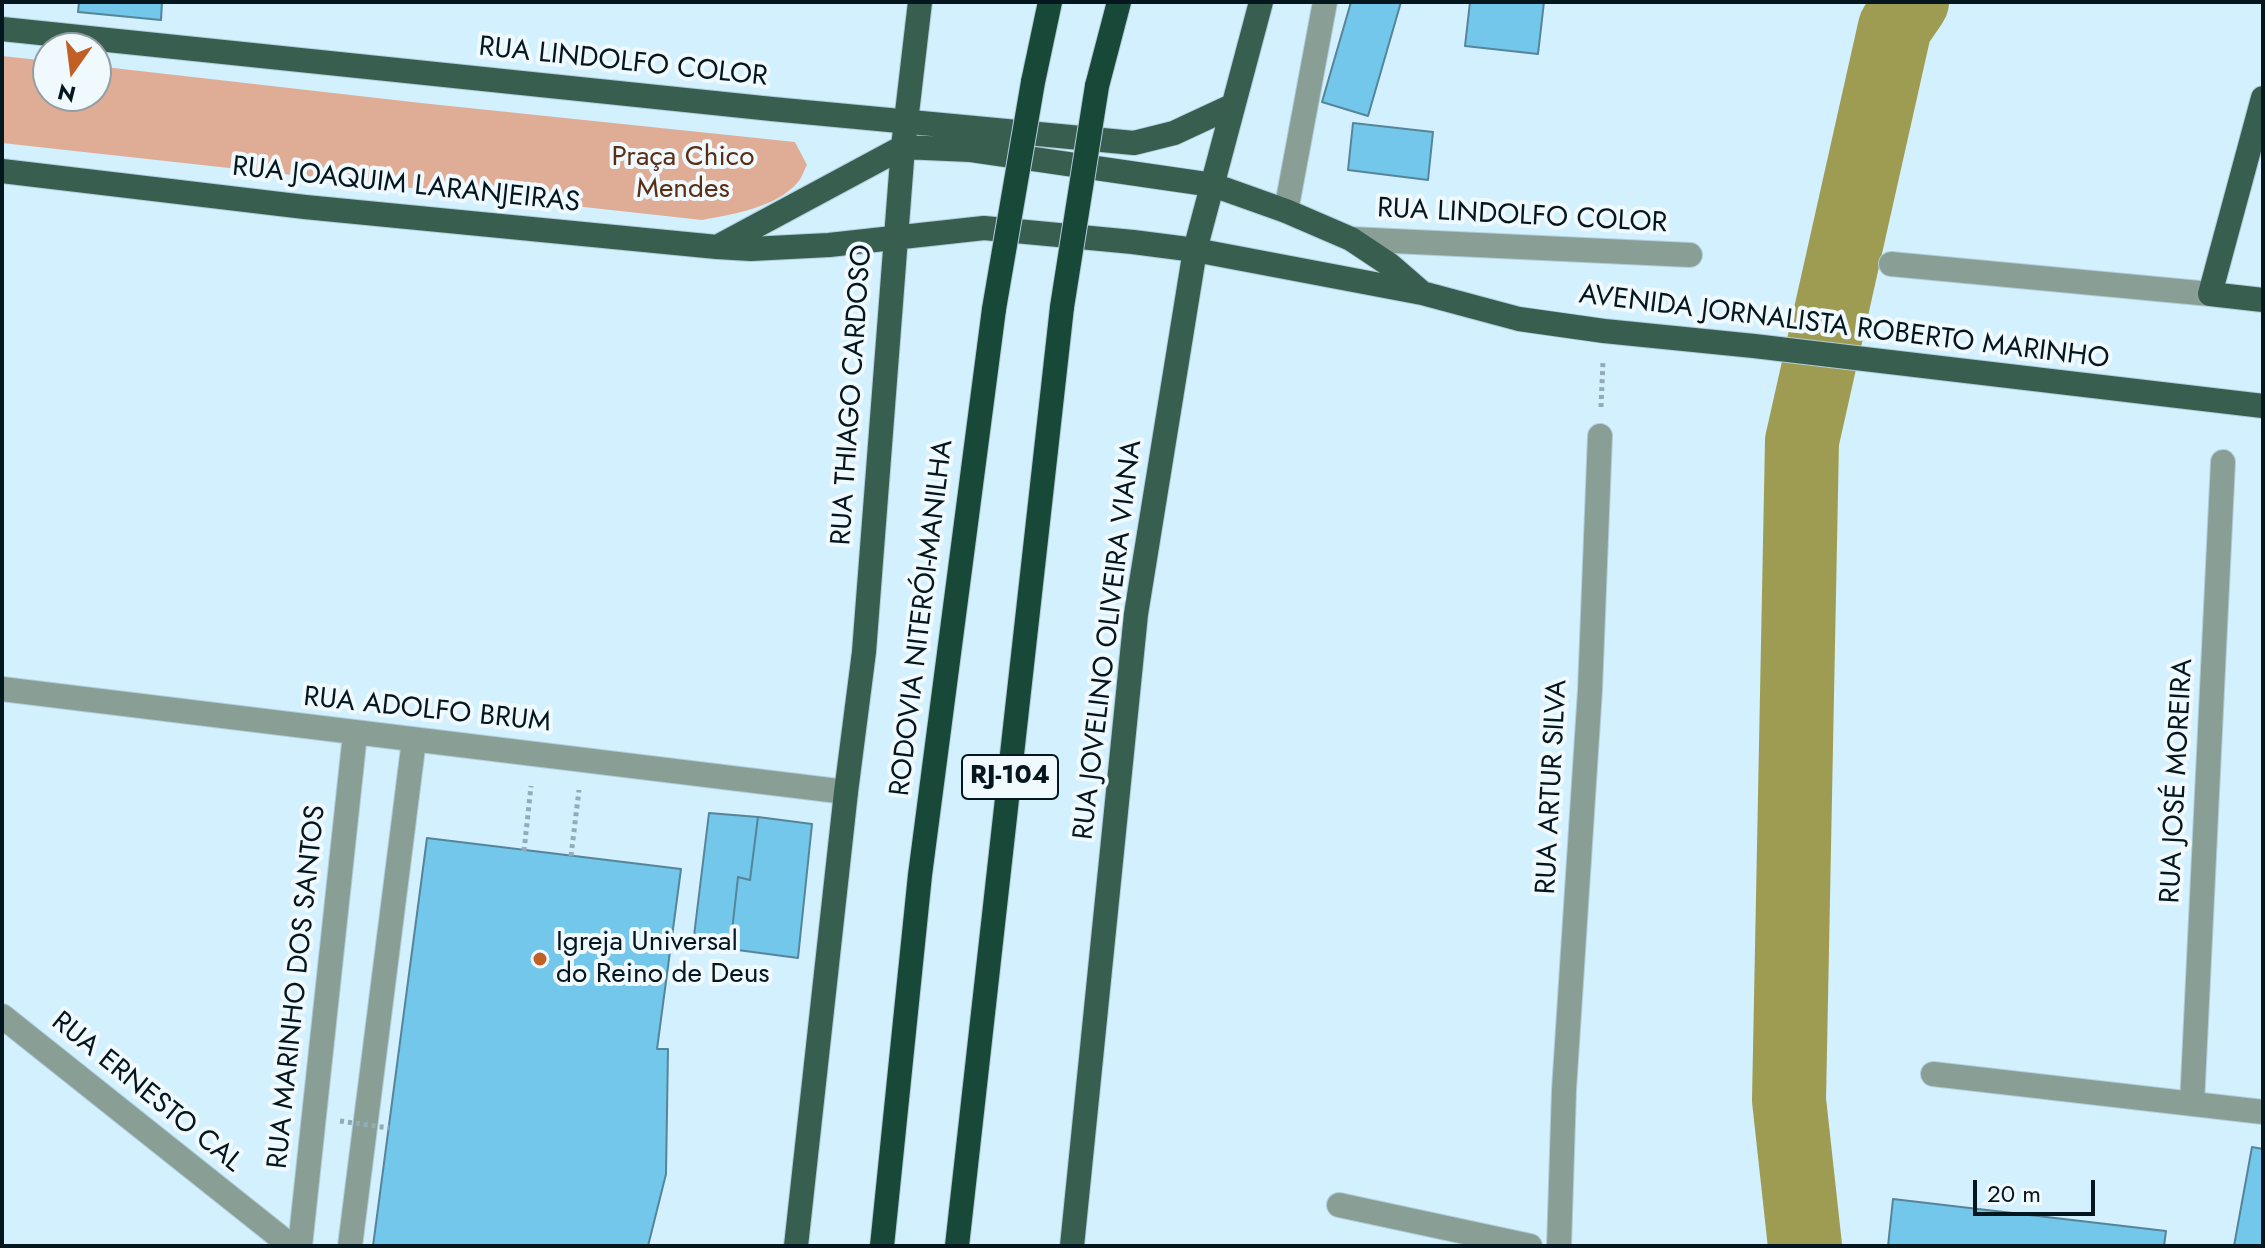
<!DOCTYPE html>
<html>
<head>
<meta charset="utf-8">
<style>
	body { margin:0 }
	#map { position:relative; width:2265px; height:1248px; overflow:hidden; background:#d2f0fd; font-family:Jost,sans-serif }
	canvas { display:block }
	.frame { position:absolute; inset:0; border:4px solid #04161e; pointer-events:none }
	.north { position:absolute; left:32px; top:32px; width:80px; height:80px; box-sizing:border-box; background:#f0f9fe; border:2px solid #929ea4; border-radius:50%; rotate:194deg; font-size:22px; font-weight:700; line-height:32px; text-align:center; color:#04161e }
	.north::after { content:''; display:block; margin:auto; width:28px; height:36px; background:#c15f24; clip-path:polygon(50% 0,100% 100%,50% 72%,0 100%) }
	.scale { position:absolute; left:1973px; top:1180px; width:122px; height:36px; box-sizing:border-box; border:4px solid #04161e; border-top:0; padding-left:10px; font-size:24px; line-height:28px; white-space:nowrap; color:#04161e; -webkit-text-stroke:6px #f0f9fe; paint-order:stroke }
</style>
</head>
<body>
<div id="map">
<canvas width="2265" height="1248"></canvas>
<div class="frame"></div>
<div class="north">N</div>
<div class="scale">20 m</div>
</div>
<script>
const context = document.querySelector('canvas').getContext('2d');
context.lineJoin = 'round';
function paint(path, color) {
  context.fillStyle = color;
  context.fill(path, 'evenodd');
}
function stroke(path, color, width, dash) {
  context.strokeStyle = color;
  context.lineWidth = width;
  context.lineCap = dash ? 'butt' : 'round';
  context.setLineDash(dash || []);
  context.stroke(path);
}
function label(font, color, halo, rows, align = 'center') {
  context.font = font + ' Jost,sans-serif';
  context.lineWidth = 8;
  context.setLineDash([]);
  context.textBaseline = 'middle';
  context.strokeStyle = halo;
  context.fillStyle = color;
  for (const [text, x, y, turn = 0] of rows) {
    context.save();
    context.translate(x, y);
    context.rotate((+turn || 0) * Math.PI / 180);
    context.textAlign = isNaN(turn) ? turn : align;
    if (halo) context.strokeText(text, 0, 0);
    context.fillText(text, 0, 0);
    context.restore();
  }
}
paint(new Path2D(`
	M2,56L48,61V96H96V66L421,103L795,142L807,165C804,170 802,178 798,182C776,208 733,214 702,220L2,143Z`), '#dfad95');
stroke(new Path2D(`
	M1805,1246L1789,1100L1802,441L1895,27L1912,2`), '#9e9c52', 74);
const building = new Path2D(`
	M79,2H162L161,20L78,12Z
	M1351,2H1401L1368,116L1322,102Z
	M1470,2H1544L1538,54L1465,46Z
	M1353,123L1433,132L1428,180L1348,170Z
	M709,813L758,817L750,880L738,877L730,949L693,944Z
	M758,817L812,824L798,958L730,949L738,877L750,880Z
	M427,838L681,869L657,1049H668L666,1174L648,1246H373Z
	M2252,1147L2263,1149V1246H2234Z
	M1893,1199L2166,1231L2164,1246H1888Z`);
paint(building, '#72c7eb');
stroke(building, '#568499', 2);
const minor = new Path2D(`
	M1286,211L1325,2
	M1351,239L1690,255
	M1891,264L2210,294
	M2,689L846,792
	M2,1016L291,1246
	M1933,1074L2263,1112
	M2192,1104L2223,462
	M1339,1205L1530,1246
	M300,1246L355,734
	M350,1246L414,740
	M1559,1246L1564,1090L1590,690L1600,436`);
const major = new Path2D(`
	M2,29L772,109L1134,143L1174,133L1232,106
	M2263,98L2210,294L2263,300
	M2,171L305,207L717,247L751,249L829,245L984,228L1133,242L1195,250L1422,293L1519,319L1604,331L1754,346L2263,406
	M717,247L903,147L971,150L1213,185L1286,211L1351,239L1390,265L1420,291
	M796,1246L846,792L864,652L903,147L920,2
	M1072,1246L1136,614L1195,250L1261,2`);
const highway = new Path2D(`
	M1033,82L1050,2
	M1097,86L1119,2
	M882,1246L920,875L994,309
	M957,1246L1062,307`);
stroke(minor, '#b1cdd9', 26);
stroke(major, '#b1cdd9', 26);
stroke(highway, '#b1cdd9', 26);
stroke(new Path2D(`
	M1601,407L1603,361
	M524,851L531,786
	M571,856L579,790`), '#92acb7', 5, [4, 4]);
stroke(minor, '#899e95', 24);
stroke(major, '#385e50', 24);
stroke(highway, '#184838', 24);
const highwayBridge = new Path2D(`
	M1062,307L1097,86
	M994,309L1033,82`);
stroke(highwayBridge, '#b1cdd9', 26, []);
stroke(new Path2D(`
	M340,1121L389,1128`), '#92acb7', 5, [4, 4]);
stroke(highwayBridge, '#184838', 24);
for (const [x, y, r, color] of [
	[540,959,8,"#c15f24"]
]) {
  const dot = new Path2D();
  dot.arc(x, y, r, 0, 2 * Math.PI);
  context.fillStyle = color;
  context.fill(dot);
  stroke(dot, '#f0f9fe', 3);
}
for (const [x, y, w] of [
	[1010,777,96]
]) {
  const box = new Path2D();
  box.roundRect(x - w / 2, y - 22, w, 44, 6);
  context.fillStyle = '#f0f9fe';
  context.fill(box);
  stroke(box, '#04161e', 2);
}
label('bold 26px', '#04161e', null, [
	["RJ-104",1010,777]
]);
label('28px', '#04161e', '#f0f9fe', [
	["RUA LINDOLFO COLOR",623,63,6],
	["RUA JOAQUIM LARANJEIRAS",406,186,6],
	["RUA LINDOLFO COLOR",1522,217,3],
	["AVENIDA JORNALISTA ROBERTO MARINHO",1844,328,7],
	["RUA THIAGO CARDOSO",853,395,-86],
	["RODOVIA NITERÓI-MANILHA",923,618,-83],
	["RUA JOVELINO OLIVEIRA VIANA",1109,640,-83],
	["RUA ADOLFO BRUM",427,711,6],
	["RUA JOSÉ MOREIRA",2178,781,-87],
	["RUA ARTUR SILVA",1553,787,-87],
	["RUA MARINHO DOS SANTOS",298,987,-84],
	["RUA ERNESTO CAL",146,1093,39]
]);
label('28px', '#5b2e14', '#f0f9fe', [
	["Praça Chico",683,158],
	["Mendes",683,190]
]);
label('28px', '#04161e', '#f0f9fe', [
	["Igreja Universal",556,943],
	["do Reino de Deus",556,975]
], 'left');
</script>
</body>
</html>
